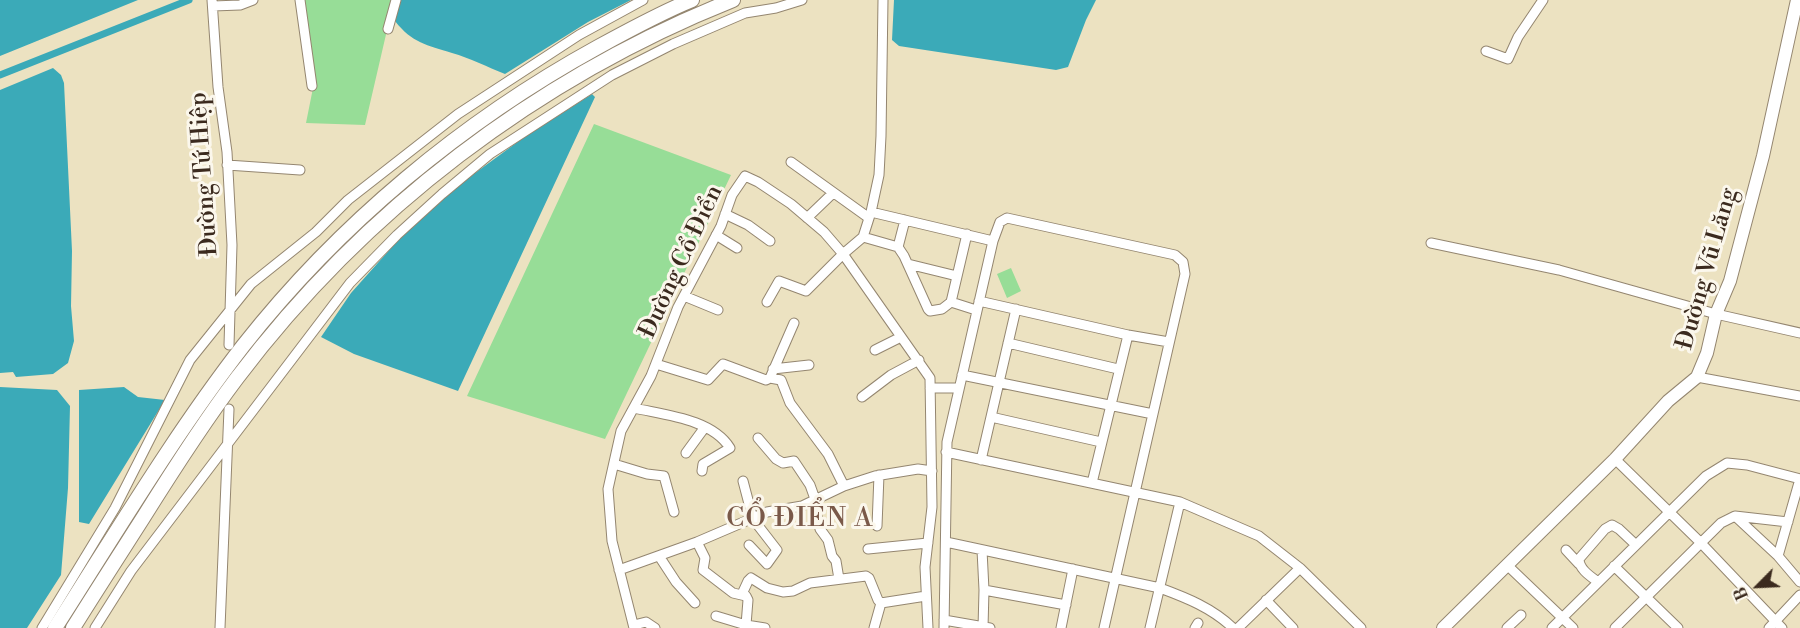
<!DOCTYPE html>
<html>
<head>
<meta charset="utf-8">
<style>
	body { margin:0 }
	#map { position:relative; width:1800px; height:628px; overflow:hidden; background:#ece2c1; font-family:"Libre Bodoni",serif }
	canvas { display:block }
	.north { position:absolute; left:1728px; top:556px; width:60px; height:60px; -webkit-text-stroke:4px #fbf7ec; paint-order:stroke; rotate:246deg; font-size:16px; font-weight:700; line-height:24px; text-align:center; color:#3b2a1e }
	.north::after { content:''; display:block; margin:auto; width:21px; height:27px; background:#3b2a1e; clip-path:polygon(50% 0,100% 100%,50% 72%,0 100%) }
</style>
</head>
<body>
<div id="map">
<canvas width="1800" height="628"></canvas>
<div class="north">B</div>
</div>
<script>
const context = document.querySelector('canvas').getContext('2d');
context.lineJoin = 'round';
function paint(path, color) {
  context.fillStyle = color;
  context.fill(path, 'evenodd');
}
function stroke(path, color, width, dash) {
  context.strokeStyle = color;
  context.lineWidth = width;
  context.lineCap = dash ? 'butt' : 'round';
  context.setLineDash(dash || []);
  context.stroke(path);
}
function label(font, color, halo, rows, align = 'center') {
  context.font = font + ' "Libre Bodoni",serif';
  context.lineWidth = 6;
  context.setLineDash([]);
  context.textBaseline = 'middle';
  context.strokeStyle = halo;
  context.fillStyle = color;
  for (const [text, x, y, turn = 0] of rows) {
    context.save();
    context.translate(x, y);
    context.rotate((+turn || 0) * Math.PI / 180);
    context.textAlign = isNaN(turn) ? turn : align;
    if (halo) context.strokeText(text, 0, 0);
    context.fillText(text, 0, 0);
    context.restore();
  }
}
paint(new Path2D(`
	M303,0H394L365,125L306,123L315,78Z
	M594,124L731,175L605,439L467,396Z
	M1011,268L1021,291L1007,298L997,274Z`), '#97dd97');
paint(new Path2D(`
	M0,0H138L0,56Z
	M400,0H631L588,22L505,74C487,67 470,58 452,53C427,45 412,43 395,21Z
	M894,0H1096L1086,20L1068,67L1056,70L899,46L892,40Z
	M53,68L61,75L64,83L72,251L71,306L74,341L68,363L53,374L16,377L13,372L0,373V90Z
	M592,94L595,97L458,391L354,354L321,337L351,293L401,237L456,187L523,138Z
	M0,387L57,390L70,406L68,488L61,575L27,628H0Z
	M124,387L138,397L165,400L89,524L79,522V390Z`), '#3baab8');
stroke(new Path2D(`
	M0,75L189,0`), '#3baab8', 7);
const minor = new Path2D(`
	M212,0L218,87L227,152L232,245L229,345
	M300,0L312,86
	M213,6L240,5L253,0
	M388,29L396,0
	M1486,51L1508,59L1518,37L1543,0
	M791,162L869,218
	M227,165L300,170
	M871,212L993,241
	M725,214L748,225L770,241
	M807,218L833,193
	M716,235L737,248
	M863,237L898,247L904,256L928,309L930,311L942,309L951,302L967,234
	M1431,243L1559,270L1716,314L1800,333
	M898,247L905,220
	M908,264L957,276
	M684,296L718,310
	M979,301L1128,335L1169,342
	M767,302L779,281L806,291L843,254L863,237L871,212L879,175L881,136L883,0
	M951,302L976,310
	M1008,343L1118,369
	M875,350L901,337
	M656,364L708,380L723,364L766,380L770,378L781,380L790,403L828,454L844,486
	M773,369L809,365
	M962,375L1153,414
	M1697,377L1800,396
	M770,378L794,323
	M930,388H959
	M862,397L891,375L919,360
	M634,408C665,415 712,419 730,448L703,464L702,471
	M991,417L1101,442
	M758,438L776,459L783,463L794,461L810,485L815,499
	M946,452L1180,502L1259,536L1300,568L1361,628
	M686,453L705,427
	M1615,459L1701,543L1782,628
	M981,460L1016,309
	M614,464L647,474L664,476L674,512
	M743,481L753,519L777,550L767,564L749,545
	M1092,483L1128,335
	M813,500L820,529L828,540L832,556L836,561L839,579
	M1735,516L1778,556L1800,582
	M877,526L879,475
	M697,542L705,558L703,570L733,593L746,596L748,600L746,625L716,616
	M946,542L1160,588C1187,598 1212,608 1233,628
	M868,549L928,543
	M982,550L984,590L983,628
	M1566,550L1579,564
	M659,556L676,582L695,603
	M1778,556L1800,479
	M1507,565L1573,628
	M1614,566L1678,628
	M619,570L697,542L767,512L802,506L844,486L875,476L918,469L932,471
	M1598,582C1590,576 1579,569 1579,559L1605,529L1612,525L1619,529L1636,545
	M984,590L1066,605
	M742,594L748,581L751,578L767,588L783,592L793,591L810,583L866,576L869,578L878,600L881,603L926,596
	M1266,600L1293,628
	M944,620L990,628
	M634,625L646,622L655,628
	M746,625L765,628
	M42,628L115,508L190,360L251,284L316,232L348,200L458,114L579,35L643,0
	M95,628L131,571L350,283L397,235L442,194L490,154L612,75L673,44L745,13L776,8L802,0
	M220,628L229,409
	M634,628L612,541L608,489L621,431L651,376L678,307L721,226L732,195L745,176L758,182L791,204L824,232L843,254L930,378L932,507L925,567L928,628
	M874,628L881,603
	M944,628L947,442L993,241L1000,222L1007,218L1175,255L1183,262L1185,274L1104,628
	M1061,628L1073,569
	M1150,628L1180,502
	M1195,628L1198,623
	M1238,628L1300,568
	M1507,628L1521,615
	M1552,628L1706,476L1727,463L1747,465L1800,479
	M1615,628L1721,523L1735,516L1788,522
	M1769,628L1800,595`);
const major = new Path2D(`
	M1443,628L1615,459L1668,401L1697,377L1707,353L1716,314L1730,281L1763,156L1797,0`);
const highway = new Path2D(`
	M55,628C116,533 174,435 243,346C339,224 463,121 598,47C629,30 660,13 692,0
	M73,628C96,591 120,554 143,518C173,470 203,423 237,378C364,210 537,78 733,0`);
stroke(minor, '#948670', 11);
stroke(major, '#948670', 14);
stroke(highway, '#948670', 16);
stroke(minor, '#fff', 9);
stroke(major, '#fff', 12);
stroke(highway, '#fff', 14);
label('24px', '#3b2a1e', '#fbf7ec', [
	["Đường Tứ Hiệp",205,174,-94],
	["Đường Cổ Điển",682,262,-65],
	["Đường Vũ Lăng",1708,269,-74]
]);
context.letterSpacing = '1.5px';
label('26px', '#7a5949', '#fbf7ec', [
	["CỔ ĐIỂN A",800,520]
]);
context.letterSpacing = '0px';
</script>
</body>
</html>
